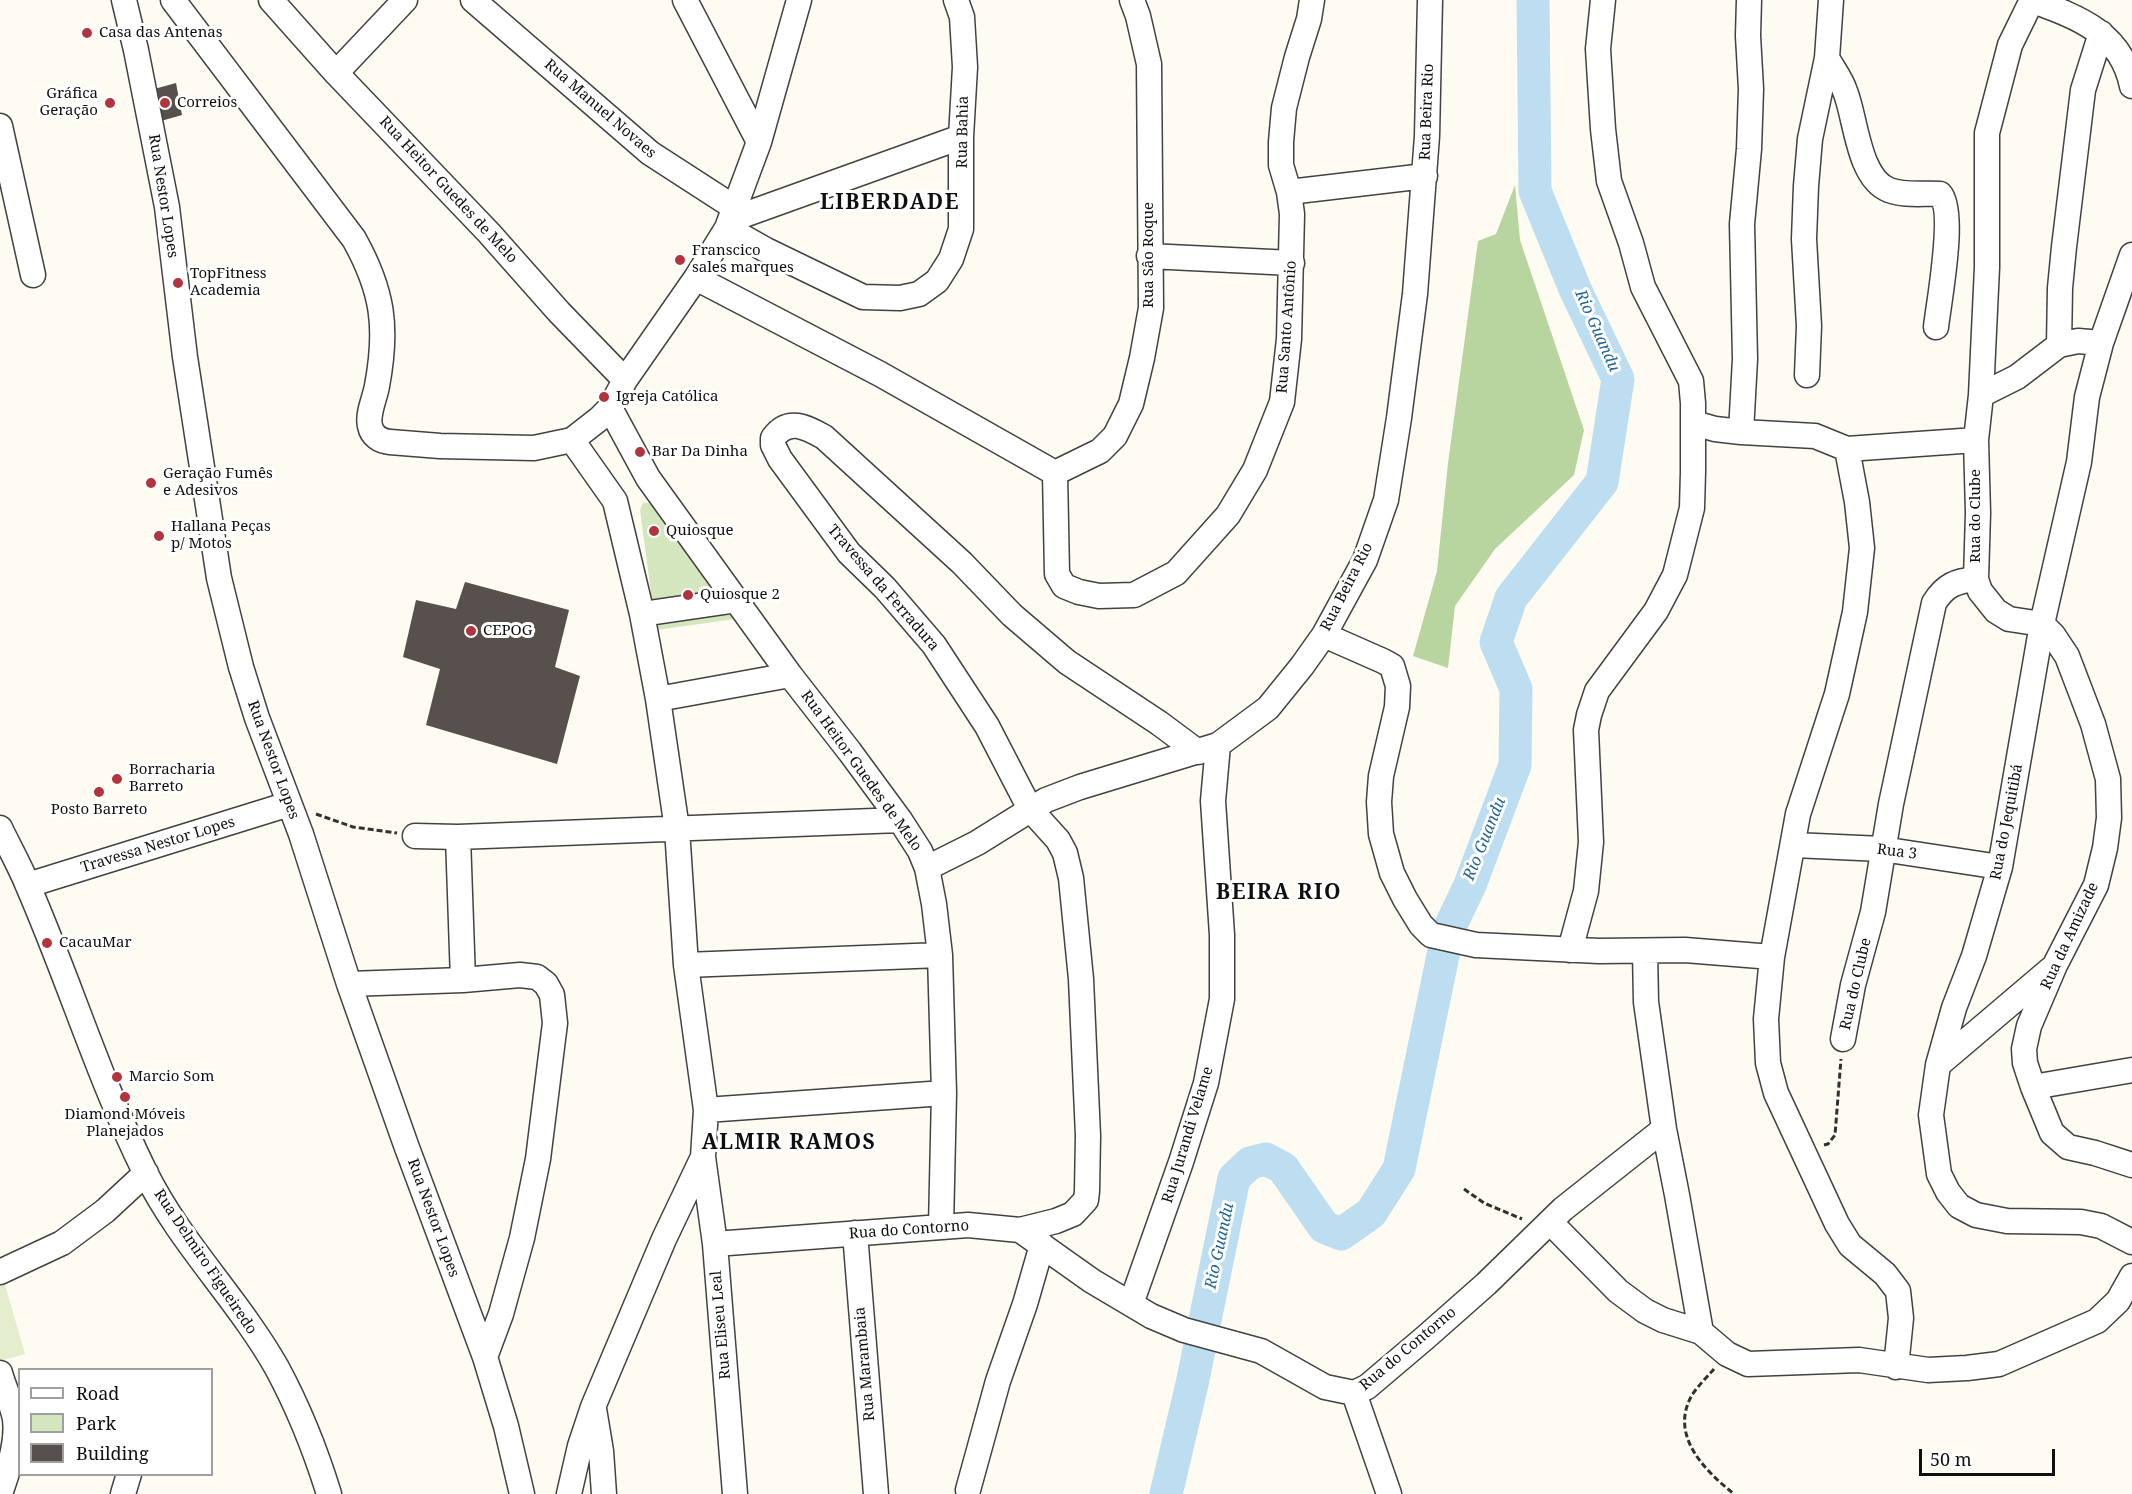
<!DOCTYPE html>
<html>
<head>
<meta charset="utf-8">
<style>
	body { margin:0 }
	#map { position:relative; width:2132px; height:1494px; overflow:hidden; background:#fefbf2; font-family:"Noto Serif",serif }
	canvas { display:block }
	.legend { position:absolute; left:18px; top:1368px; width:195px; height:108px; box-sizing:border-box; background:#fff; border:2px solid #9f9f9f; margin:0; padding:8px 10px; list-style:none; font-size:18px; color:#0f0f0f }
	.legend li { display:flex; align-items:center; gap:12px; height:30px }
	.legend b { width:30px; border:2px solid #9f9f9f }
	.scale { position:absolute; left:1919px; top:1449px; width:136px; height:27px; box-sizing:border-box; border:3px solid #0f0f0f; border-top:0; padding-left:8px; font-size:18px; line-height:21px; white-space:nowrap; color:#0f0f0f; -webkit-text-stroke:4px #fff; paint-order:stroke }
</style>
</head>
<body>
<div id="map">
<canvas width="2132" height="1494"></canvas>
<ul class="legend">
<li><b style="height:8px;background:#fff"></b>Road</li>
<li><b style="height:16px;background:#d4e6be"></b>Park</li>
<li><b style="height:16px;background:#57504c"></b>Building</li>
</ul>
<div class="scale">50 m</div>
</div>
<script>
const context = document.querySelector('canvas').getContext('2d');
context.lineJoin = 'round';
function paint(path, color) {
  context.fillStyle = color;
  context.fill(path, 'evenodd');
}
function stroke(path, color, width, dash) {
  context.strokeStyle = color;
  context.lineWidth = width;
  context.lineCap = dash ? 'butt' : 'round';
  context.setLineDash(dash || []);
  context.stroke(path);
}
function label(font, color, halo, rows, align = 'center') {
  context.font = font + ' "Noto Serif",serif';
  context.lineWidth = 6;
  context.setLineDash([]);
  context.textBaseline = 'middle';
  context.strokeStyle = halo;
  context.fillStyle = color;
  for (const [text, x, y, turn = 0] of rows) {
    context.save();
    context.translate(x, y);
    context.rotate((+turn || 0) * Math.PI / 180);
    context.textAlign = isNaN(turn) ? turn : align;
    if (halo) context.strokeText(text, 0, 0);
    context.fillText(text, 0, 0);
    context.restore();
  }
}
paint(new Path2D(`
	M653,502L735,619L656,630L640,510L643,503Z`), '#d4e6be');
paint(new Path2D(`
	M1515,185L1520,240L1584,430L1574,475L1495,549L1455,606L1448,668L1413,656L1437,571L1448,463L1478,241L1496,234Z`), '#b9d59f');
paint(new Path2D(`
	M3,1278L25,1354L0,1361V1279Z`), '#e4eecf');
stroke(new Path2D(`
	M1166,1494L1192,1384L1234,1178L1250,1163L1266,1159L1283,1168L1324,1227L1341,1234L1371,1213L1399,1169L1448,931L1470,885L1515,765L1516,689L1496,642L1511,598L1602,482L1618,379L1575,289L1535,191L1533,0`), '#bcdef0', 33);
paint(new Path2D(`
	M176,83L182,115L154,123L147,91Z
	M465,582L569,610L555,667L580,676L557,764L426,725L440,669L403,657L416,600L456,609Z`), '#57504c');
const minor = new Path2D(`
	M124,0L136,50L167,207L185,357L208,506L219,578L241,667L257,718L301,834L349,984L406,1145L485,1357L506,1426L522,1494
	M173,0L354,239C383,291 388,327 377,386C375,398 367,414 370,426C372,436 380,441 390,442L440,446L534,448L572,440L599,419L610,408L625,380L696,278L727,228L759,142L799,0
	M271,0L336,73L489,233L559,312L625,380
	M473,0L650,153L735,208
	M685,0L759,142
	M2031,0C2077,17 2121,32 2132,86
	M1827,58C1833,69 1841,79 1845,91C1856,118 1858,178 1889,190C1904,196 1924,193 1940,194C1956,211 1939,301 1936,327
	M336,73L405,0
	M0,126L33,275
	M1289,192L1425,176
	M730,220L961,137
	M727,228L766,250L863,297L900,298L919,294L937,281L951,259L961,229V137L965,67L962,17L956,0
	M2132,255L2101,343L2087,397L2079,462L2042,624L2000,867L1974,956L1954,1008L1938,1065L1931,1115L1939,1174L1948,1192L1959,1206L1976,1215L2007,1221L2081,1222L2101,1226L2132,1242
	M1149,256L1292,263
	M696,278L880,374L1055,473
	M2059,345L2060,288L2064,247L2083,90L2101,33
	M1807,375L1809,326L1804,239L1806,186L1810,139L1827,58L1831,0
	M1981,395L2017,377L2059,345L2078,341L2101,343
	M610,408L648,478L790,675L850,752L900,820L920,851L927,868L934,904L940,955L944,1093L941,1227
	M1694,423L1715,429L1741,432L1815,436L1847,449L1976,440
	M1741,432L1745,359L1742,224L1749,149L1751,89L1748,36L1749,0
	M1847,449L1857,502L1862,548L1855,612L1837,694L1798,814L1772,957L1766,1019L1768,1063L1776,1093L1837,1224L1850,1245L1885,1274L1898,1291L1901,1318L1896,1367
	M1055,473L1057,574L1064,586L1079,592L1099,596L1134,595L1176,573L1228,515L1255,470L1282,402L1289,339L1292,214L1289,192L1281,165V142L1284,108L1297,57L1309,19L1312,0
	M1055,473L1100,451L1115,436L1131,404L1142,358L1151,308L1149,64L1138,16L1132,0
	M1976,579L1980,591L1996,611L2009,619L2042,624L2053,635L2067,656L2093,724L2108,779L2109,818L2105,848L2096,885L2055,965L2029,1026L2024,1049L2025,1063L2033,1087L2132,1070
	M642,614L738,600
	M1324,635L1383,661L1392,666L1398,686L1397,707L1381,776L1379,802L1381,834L1392,873L1405,899L1421,925L1431,935L1476,945L1599,951L1685,950L1772,957
	M658,699L790,675
	M0,828C9,847 20,866 28,886C69,980 99,1079 145,1172C180,1243 238,1299 277,1368C298,1407 316,1452 329,1494
	M415,836L458,837L900,820
	M458,837L463,980
	M1794,845L1882,849L2000,867
	M927,868L977,843L1046,800L1080,787L1218,745L1268,708L1302,666L1324,635L1365,560L1386,500L1399,418L1415,294L1427,136L1430,0
	M28,885L289,804
	M1570,950L1586,891L1591,842L1586,730L1589,715L1597,691L1656,611L1675,575L1692,508L1693,472V403L1691,381L1643,287L1631,243L1609,181L1603,129L1598,49L1603,0
	M1645,951L1646,1002L1664,1129L1677,1195L1701,1332
	M686,965L940,955
	M349,984L463,980L520,975L537,977L546,984L552,995L555,1023L538,1159L522,1238L501,1314L485,1357
	M1843,1039L1853,985L1873,912L1891,804L1934,603C1945,585 1956,581 1976,579L1978,513L1976,440L1981,395L1987,267V133L2010,45L2032,0
	M1938,1065L2051,969
	M2033,1087L2052,1133L2068,1147L2095,1153L2132,1165
	M706,1110L944,1093
	M703,1157L715,1244L735,1494
	M1550,1222L1618,1291L1645,1311L1663,1320L1701,1332L1727,1354L1748,1364L1859,1360L1928,1370L1967,1368L1999,1364L2097,1321L2118,1301L2132,1276
	M1020,1230L1056,1221L1073,1214L1086,1200L1087,1191L1088,1136L1081,979L1071,878L1065,853L1058,840L1030,809L987,726L934,645L885,588L849,553L780,459L773,445V438C788,417 806,427 824,437L962,563L1012,615L1067,662L1159,723L1198,752
	M855,1233L876,1494
	M715,1244L968,1225L1020,1230L1092,1281L1151,1316L1184,1330L1261,1351L1325,1387L1354,1393L1367,1387L1426,1337L1486,1284L1563,1209L1664,1129
	M0,1272L62,1243L105,1211L146,1173
	M1131,1304L1181,1162L1206,1083L1222,999V935L1213,801L1218,745
	M0,1373C4,1388 12,1403 15,1419C18,1444 8,1470 0,1494
	M1354,1393L1389,1494
	M594,1409L601,1451L604,1494
	M968,1490L998,1381L1025,1304L1042,1245
	M123,1494L129,1474
	M569,1494L580,1446L593,1407L664,1239L703,1157L706,1110L686,965L677,829L658,699L642,614L615,501L572,440`);
stroke(minor, '#424242', 27);
stroke(new Path2D(`
	M316,814L353,827L397,833
	M1824,1145L1828,1144L1835,1135L1841,1059
	M1464,1189L1484,1203L1522,1219
	M1714,1369C1707,1377 1698,1386 1692,1395C1669,1435 1704,1470 1734,1494`), '#313131', 3, [6, 3]);
stroke(minor, '#fff', 24);
for (const [x, y, r, color] of [
	[87,33,6,"#b2343e"],
	[110,103,6,"#b2343e"],
	[165,103,6,"#b2343e"],
	[680,260,6,"#b2343e"],
	[178,283,6,"#b2343e"],
	[604,397,6,"#b2343e"],
	[640,452,6,"#b2343e"],
	[151,483,6,"#b2343e"],
	[654,531,6,"#b2343e"],
	[159,536,6,"#b2343e"],
	[688,595,6,"#b2343e"],
	[471,631,6,"#b2343e"],
	[117,779,6,"#b2343e"],
	[99,792,6,"#b2343e"],
	[47,943,6,"#b2343e"],
	[117,1077,6,"#b2343e"],
	[125,1097,6,"#b2343e"]
]) {
  const dot = new Path2D();
  dot.arc(x, y, r, 0, 2 * Math.PI);
  context.fillStyle = color;
  context.fill(dot);
  stroke(dot, '#fff', 2);
}
label('15px', '#0f0f0f', '#fff', [
	["Casa das Antenas",99,33],
	["Gráfica",98,94,"right"],
	["Geração",98,111,"right"],
	["Correios",177,103],
	["Franscico",692,251],
	["sales marques",692,268],
	["TopFitness",190,274],
	["Academia",190,291],
	["Igreja Católica",616,397],
	["Bar Da Dinha",652,452],
	["Geração Fumês",163,474],
	["e Adesivos",163,491],
	["Hallana Peças",171,527],
	["p/ Motos",171,544],
	["Quiosque",666,531],
	["Quiosque 2",700,595],
	["CEPOG",483,631],
	["Borracharia",129,770],
	["Barreto",129,787],
	["Posto Barreto",99,810,"center"],
	["CacauMar",59,943],
	["Marcio Som",129,1077],
	["Diamond Móveis",125,1115,"center"],
	["Planejados",125,1132,"center"]
], 'left');
label('15px', '#0f0f0f', '#fff', [
	["Rua Manuel Novaes",600,109,41],
	["Rua Beira Rio",1427,112,-88],
	["Rua Bahia",963,132,-89],
	["Rua Heitor Guedes de Melo",448,190,47],
	["Rua Nestor Lopes",163,196,81],
	["Rua Sâo Roque",1149,255,-90],
	["Rua Santo Antônio",1287,327,-86],
	["Rua do Clube",1976,516,-90],
	["Rua Beira Rio",1347,587,-63],
	["Travessa da Ferradura",883,588,49],
	["Rua Nestor Lopes",273,760,70],
	["Rua Heitor Guedes de Melo",861,771,54],
	["Rua do Jequitibá",2007,822,-79],
	["Travessa Nestor Lopes",158,845,-17],
	["Rua 3",1897,852,7],
	["Rua da Amizade",2070,936,-65],
	["Rua do Clube",1856,984,-77],
	["Rua Jurandi Velame",1188,1135,-73],
	["Rua Nestor Lopes",433,1218,70],
	["Rua do Contorno",909,1230,-4],
	["Rua Delmiro Figueiredo",205,1262,56],
	["Rua Eliseu Leal",721,1325,-95],
	["Rua do Contorno",1408,1349,-40],
	["Rua Marambaia",865,1364,-95]
]);
label('italic 16px', '#246795', '#fff', [
	["Rio Guandu",1597,331,66],
	["Rio Guandu",1485,839,-68],
	["Rio Guandu",1220,1246,-78]
]);
context.letterSpacing = '1.5px';
label('bold 21px', '#0f0f0f', '#fff', [
	["LIBERDADE",890,203],
	["BEIRA RIO",1279,893],
	["ALMIR RAMOS",789,1143]
]);
context.letterSpacing = '0px';
</script>
</body>
</html>
